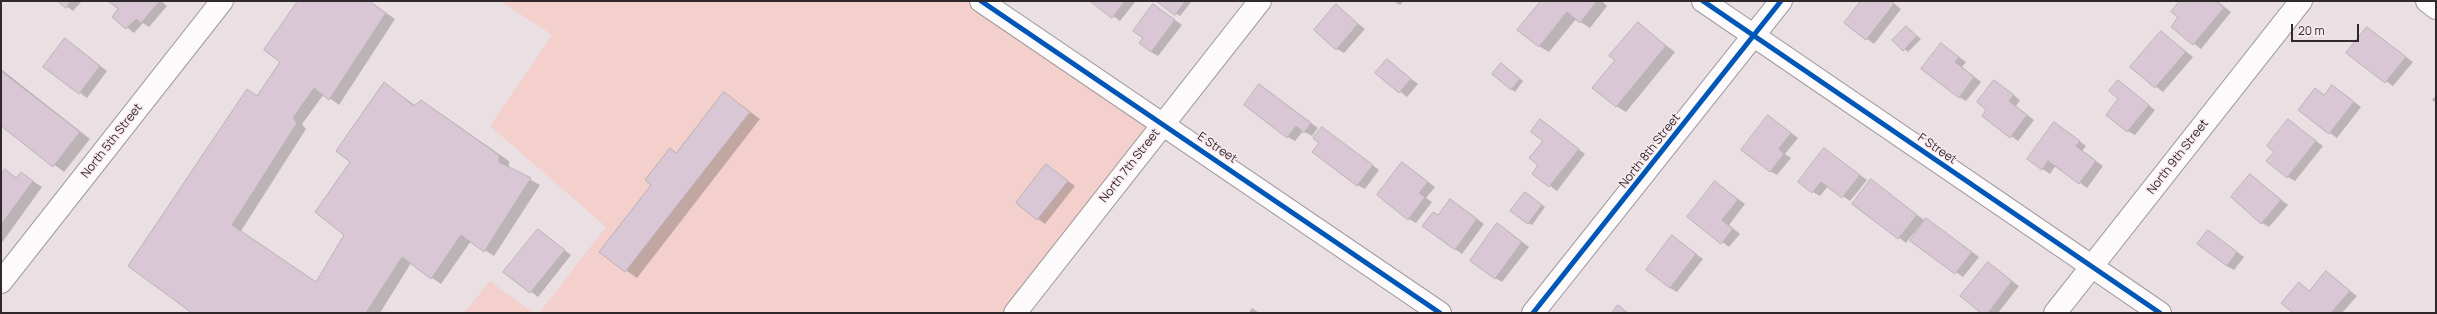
<!DOCTYPE html>
<html>
<head>
<meta charset="utf-8">
<style>
	body { margin:0 }
	#map { position:relative; width:2437px; height:314px; overflow:hidden; background:#eae0e4; font-family:Manrope,sans-serif }
	canvas { display:block }
	.frame { position:absolute; inset:0; border:2px solid #2f292b; pointer-events:none }
	.scale { position:absolute; left:2291px; top:24px; width:68px; height:18px; box-sizing:border-box; border:2px solid #2f292b; border-top:0; padding-left:5px; font-size:12px; line-height:14px; white-space:nowrap; color:#2f292b; -webkit-text-stroke:3px #faeaf0; paint-order:stroke }
</style>
</head>
<body>
<div id="map">
<canvas width="2437" height="314"></canvas>
<div class="frame"></div>
<div class="scale">20 m</div>
</div>
<script>
const context = document.querySelector('canvas').getContext('2d');
context.lineJoin = 'round';
function paint(path, color) {
  context.fillStyle = color;
  context.fill(path, 'evenodd');
}
function stroke(path, color, width, dash) {
  context.strokeStyle = color;
  context.lineWidth = width;
  context.lineCap = dash ? 'butt' : 'round';
  context.setLineDash(dash || []);
  context.stroke(path);
}
function label(font, color, halo, rows, align = 'center') {
  context.font = font + ' Manrope,sans-serif';
  context.lineWidth = 3;
  context.setLineDash([]);
  context.textBaseline = 'middle';
  context.strokeStyle = halo;
  context.fillStyle = color;
  for (const [text, x, y, turn = 0] of rows) {
    context.save();
    context.translate(x, y);
    context.rotate((+turn || 0) * Math.PI / 180);
    context.textAlign = isNaN(turn) ? turn : align;
    if (halo) context.strokeText(text, 0, 0);
    context.fillText(text, 0, 0);
    context.restore();
  }
}
paint(new Path2D(`
	M500,1H971L1159,128L1014,313H539L606,227L490,126L552,35Z
	M490,281L533,313H464Z`), '#f3d0cb');
paint(new Path2D(`
	M59,1H82L73,11Z
	M110,1H161L167,6L149,27L143,23L134,33L113,16L119,9Z
	M299,1H369L395,19L339,105L324,94L302,124L306,129L241,231L317,283L345,235L351,162L384,83L416,106L431,107L509,161V168L540,185L494,256L471,241L441,284L411,263L380,313H194L258,97L281,62Z
	M1092,1H1133L1135,2L1120,21Z
	M1159,1H1192L1180,16Z
	M1393,1H1404L1400,5Z
	M1542,1H1602L1607,6L1590,28L1576,19L1549,52L1539,46Z
	M1862,1H1891L1901,9L1874,44L1845,23Z
	M2181,1H2217L2231,12L2201,49L2172,27L2180,17Z
	M1154,5L1182,25L1158,56L1151,52L1144,38Z
	M1336,6L1365,29L1344,53L1337,49Z
	M1638,24L1675,52L1626,112L1616,106V60Z
	M1906,27L1921,39L1908,52L1894,40Z
	M2367,28L2413,62L2393,86L2348,53Z
	M2161,32L2193,57L2163,92L2131,67Z
	M72,44L107,71L87,98L44,66Z
	M1948,49L1966,62L1962,67L1981,82L1966,101L1959,97Z
	M1387,60L1418,84L1407,97L1377,73Z
	M1502,64L1523,81L1515,92L1511,89Z
	M1,69L90,139L64,172L1,125Z
	M2118,81L2155,110L2135,135L2128,131L2119,99Z
	M1260,85L1318,128L1312,136L1303,131L1295,141L1288,137Z
	M2001,86L2020,100L2016,106L2034,120L2018,141L1983,116Z
	M2315,89L2325,95L2339,90L2361,107L2337,138L2299,110Z
	M724,93L760,119L637,278L600,252L653,184L670,150L677,154Z
	M2436,95V103L2432,100Z
	M1541,121L1585,154L1557,191L1533,173L1540,165L1544,140Z
	M1775,121L1798,138L1785,154L1791,158L1777,175L1770,171Z
	M2288,121L2323,146L2295,181L2288,177L2275,152Z
	M2055,123L2086,146L2082,151L2103,166L2087,188L2056,165L2050,174L2028,159Z
	M1322,128L1379,170L1365,189L1357,185L1320,143Z
	M1824,149L1867,180L1850,201L1828,186L1820,196L1813,192Z
	M1402,163L1435,187L1426,198L1432,202L1416,223L1409,219Z
	M1047,166L1075,186L1045,224L1017,203Z
	M5,171L17,178L21,173L42,187L1,244V176Z
	M2250,175L2288,205L2269,227L2262,223Z
	M1871,181L1924,220L1906,243L1854,204Z
	M1715,182L1745,204L1729,225L1740,234L1729,247L1688,217Z
	M1528,195L1545,207L1532,225L1528,223Z
	M1457,204L1484,224L1462,254L1455,249Z
	M1927,220L1979,257L1963,277L1911,240Z
	M1505,229L1529,247L1502,282L1495,278Z
	M538,230L571,255L538,297L505,272Z
	M2208,231L2244,257L2234,270L2227,266Z
	M1672,236L1703,259L1677,292L1670,288Z
	M1988,263L2019,286L1998,313H1983Z
	M2326,272L2357,296L2342,313H2295L2299,283L2310,291Z
	M1252,308L1259,313H1260H1249Z`), '#0003');
const building = new Path2D(`
	M58,1H71L66,8Z
	M108,1H160L141,23L136,19L126,29L112,17L118,9Z
	M298,1H369L386,13L329,100L314,88L293,118L297,123L232,225L316,282L344,235L315,212L350,162L336,151L384,82L414,106L421,100L499,155V162L531,178L484,252L461,235L431,279L402,257L366,313H192L128,266L247,89L257,96L280,62L264,50Z
	M1090,1H1125L1112,18Z
	M1157,1H1186L1175,15Z
	M1541,1H1597L1580,23L1567,12L1539,47L1517,30Z
	M1861,1H1891L1894,4L1866,40L1844,23Z
	M2180,1H2216L2224,8L2193,45L2171,27L2178,17L2171,12Z
	M1153,4L1175,20L1151,52L1139,43L1143,38L1133,31Z
	M1336,4L1358,24L1336,50L1314,30Z
	M1638,22L1666,46L1616,107L1592,88L1615,60L1609,56Z
	M1906,26L1917,36L1903,51L1892,40Z
	M2367,27L2406,57L2385,83L2346,53Z
	M2161,31L2186,52L2155,88L2130,67Z
	M65,38L100,66L79,94L43,67Z
	M1941,43L1959,57L1955,62L1974,77L1959,98L1921,69Z
	M1387,59L1411,79L1399,93L1375,73Z
	M1501,63L1520,79L1511,90L1492,74Z
	M1,71L80,132L53,167L1,126Z
	M1994,80L2014,95L2009,101L2027,115L2010,138L1982,116L1986,110L1977,102Z
	M2118,80L2149,105L2127,132L2106,115L2118,99L2109,91Z
	M1259,84L1311,123L1304,133L1296,126L1287,138L1244,105Z
	M2332,85L2354,102L2329,134L2298,110L2315,88L2324,95Z
	M724,92L750,112L625,272L599,252L651,185L645,180L670,148L676,153Z
	M1768,115L1791,133L1779,149L1784,154L1770,172L1741,150Z
	M1540,119L1579,149L1549,187L1532,174L1538,165L1529,158L1543,141L1531,132Z
	M2288,119L2316,141L2287,178L2266,161L2274,152L2267,146Z
	M2054,122L2080,141L2076,146L2096,161L2079,184L2048,161L2042,170L2027,159Z
	M1322,127L1373,165L1357,186L1312,152L1319,143L1313,138Z
	M1824,148L1860,175L1842,198L1821,182L1812,193L1798,182Z
	M1402,162L1428,182L1419,193L1425,197L1408,220L1377,195Z
	M1046,164L1068,181L1037,220L1016,203Z
	M5,169L16,178L21,172L33,181L1,225V175Z
	M2250,174L2281,200L2261,224L2231,197Z
	M1871,179L1917,215L1898,239L1852,204Z
	M1715,181L1738,200L1722,220L1733,229L1721,244L1687,217Z
	M1525,192L1542,205L1528,224L1510,211Z
	M1450,199L1477,219L1455,250L1422,226L1433,212L1438,215Z
	M1926,218L1972,252L1955,274L1910,241Z
	M1497,223L1522,242L1495,279L1470,261Z
	M538,229L565,250L530,293L503,272Z
	M2208,230L2237,252L2227,266L2197,244Z
	M1672,235L1696,254L1670,288L1646,270Z
	M1988,262L2012,281L1988,313H1981L1960,296Z
	M2326,271L2350,291L2331,313H2293L2281,303L2299,282L2309,291Z
	M1618,305L1628,313H1612Z`);
paint(building, '#dac7d6');
stroke(building, '#b8b2b5', 1);
const minor = new Path2D(`
	M981,1L1440,313
	M1703,1L2160,313
	M2427,1L2436,8
	M1,282L222,1
	M1015,313L1260,1
	M1533,313L1781,1
	M2055,313L2301,1`);
stroke(minor, '#a19a9d', 24);
stroke(minor, '#fcfafb', 22);
stroke(new Path2D(`
	M981,1L1440,313
	M1703,1L2160,313
	M1533,313L1781,1`), '#0057b8', 5);
label('12px', '#2f292b', '#faeaf0', [
	["North 5th Street",112,141,-52],
	["E Street",1217,148,34],
	["F Street",1937,149,34],
	["North 8th Street",1650,151,-52],
	["North 9th Street",2178,157,-52],
	["North 7th Street",1130,166,-52]
]);
</script>
</body>
</html>
